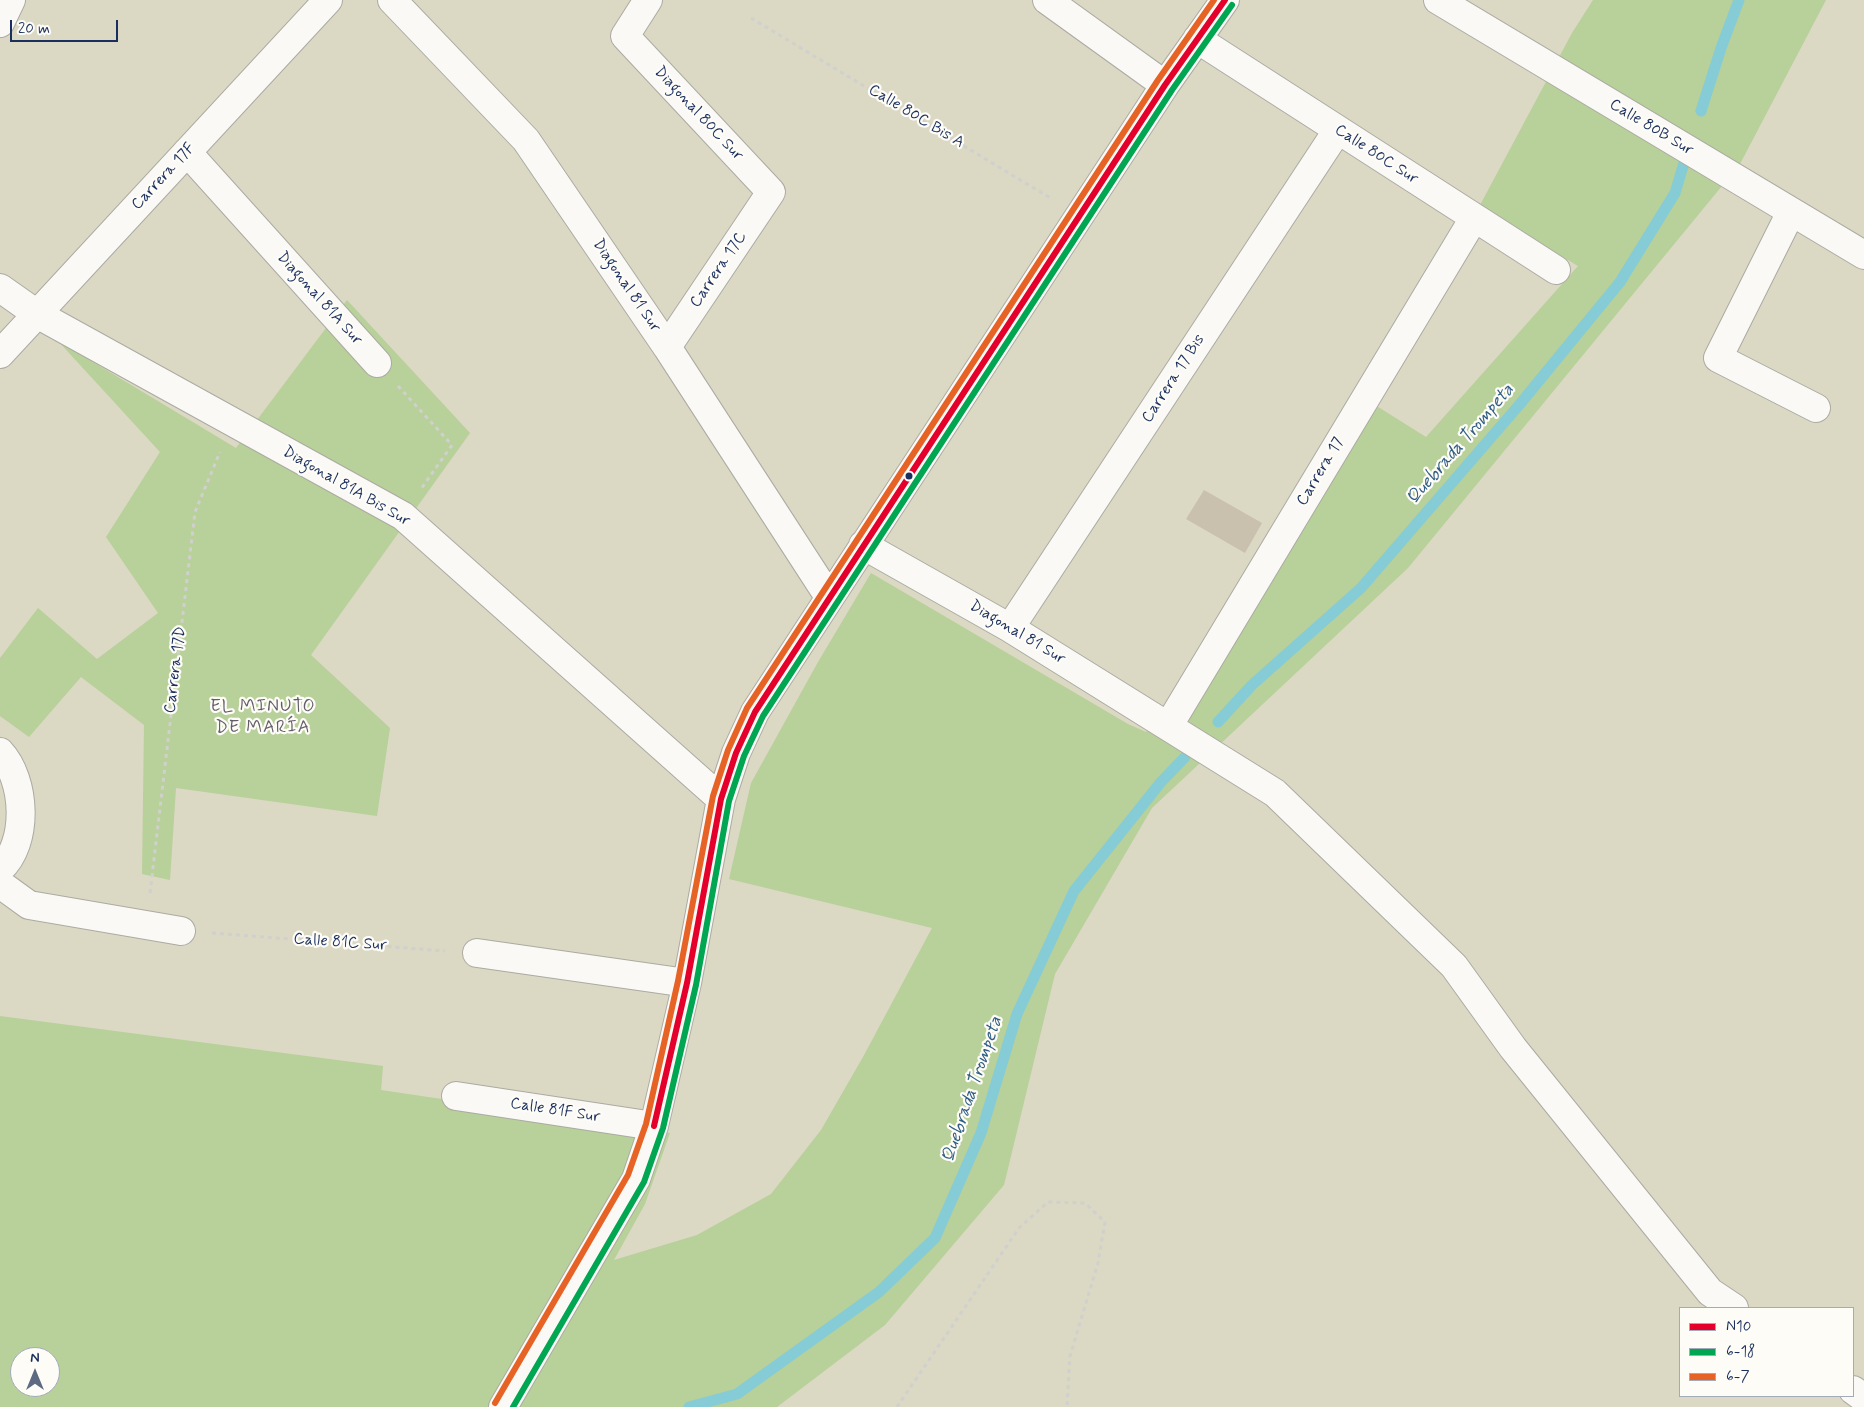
<!DOCTYPE html>
<html>
<head>
<meta charset="utf-8">
<style>
	body { margin:0 }
	#map { position:relative; width:1864px; height:1407px; overflow:hidden; background:#dbd8c4; font-family:Mynerve,sans-serif }
	canvas { display:block }
	.legend { position:absolute; left:1679px; top:1307px; width:175px; height:90px; box-sizing:border-box; background:#fdfcf7; border:1px solid #a3aaba; margin:0; padding:6px 9px; list-style:none; font-size:15px; color:#1b2f5e }
	.legend li { display:flex; align-items:center; gap:10px; height:25px }
	.legend b { width:25px; border:1px solid #a3aaba }
	.north { position:absolute; left:10px; top:1347px; width:50px; height:50px; box-sizing:border-box; background:#fdfcf7; border:1px solid #a3aaba; border-radius:50%; rotate:0deg; font-size:14px; font-weight:700; line-height:20px; text-align:center; color:#1b2f5e }
	.north::after { content:''; display:block; margin:auto; width:18px; height:22px; background:#5e6a82; clip-path:polygon(50% 0,100% 100%,50% 72%,0 100%) }
	.scale { position:absolute; left:10px; top:20px; width:108px; height:22px; box-sizing:border-box; border:2px solid #1b2f5e; border-top:0; padding-left:6px; font-size:15px; line-height:18px; white-space:nowrap; color:#1b2f5e; -webkit-text-stroke:4px #fdfcf7; paint-order:stroke }
</style>
</head>
<body>
<div id="map">
<canvas width="1864" height="1407"></canvas>
<ul class="legend">
<li><b style="height:6px;background:#e4002b"></b>N10</li>
<li><b style="height:6px;background:#00a651"></b>6-18</li>
<li><b style="height:6px;background:#e76225"></b>6-7</li>
</ul>
<div class="north">N</div>
<div class="scale">20 m</div>
</div>
<script>
const context = document.querySelector('canvas').getContext('2d');
context.lineJoin = 'round';
function paint(path, color) {
  context.fillStyle = color;
  context.fill(path, 'evenodd');
}
function stroke(path, color, width, dash) {
  context.strokeStyle = color;
  context.lineWidth = width;
  context.lineCap = dash ? 'butt' : 'round';
  context.setLineDash(dash || []);
  context.stroke(path);
}
function label(font, color, halo, rows, align = 'center') {
  context.font = font + ' Mynerve,sans-serif';
  context.lineWidth = 4.5;
  context.setLineDash([]);
  context.textBaseline = 'middle';
  context.strokeStyle = halo;
  context.fillStyle = color;
  for (const [text, x, y, turn = 0] of rows) {
    context.save();
    context.translate(x, y);
    context.rotate((+turn || 0) * Math.PI / 180);
    context.textAlign = isNaN(turn) ? turn : align;
    if (halo) context.strokeText(text, 0, 0);
    context.fillText(text, 0, 0);
    context.restore();
  }
}
paint(new Path2D(`
	M1593,0H1826L1740,164L1408,568L1152,808L1055,974L1004,1185L885,1325L777,1407H0V1016L383,1066L381,1090L670,1133L645,1204L614,1260L697,1235L771,1194L821,1130L863,1057L932,928L729,879L751,783L818,662L871,573L1128,724L1146,732L1375,405L1426,437L1578,266L1479,207L1572,33ZM20,1357H50V1387H20Z
	M347,300L470,433L311,655L390,728L377,816L176,788L170,880L142,874L144,725L81,677L29,737L0,716V658L38,608L97,659L158,613L106,537L160,452L58,341L236,448Z`), '#b8d099');
stroke(new Path2D(`
	M1701,111L1721,48L1739,0
	M1218,722L1252,685L1361,588L1520,404L1620,282L1675,193L1686,156
	M689,1407L737,1394L879,1292L935,1238L981,1133L1017,1014L1074,891L1161,782L1185,757`), '#86ccd6', 11);
paint(new Path2D(`
	M1204,490L1262,523L1245,553L1186,519Z`), '#cac0ae');
const minor = new Path2D(`
	M392,0L526,140L667,347L829,597
	M648,0L625,36L771,192L667,347
	M1047,0L1165,85
	M1438,0L1864,255
	M0,23L11,0
	M1197,39L1556,270
	M187,152L377,363
	M1791,212L1718,358L1816,408
	M0,288L37,314L403,516L721,799
	M0,354L328,0
	M863,545L1010,628L1275,793L1454,966L1513,1048L1710,1292L1734,1308
	M1010,628L1337,131
	M1169,725L1474,218
	M0,752C26,780 29,843 0,869
	M0,884L29,905L181,931
	M477,953L687,983
	M456,1096L654,1126
	M1853,1390L1864,1398
	M503,1407L636,1179L654,1126L687,983L721,799L736,753L755,712L1165,85L1225,0`);
stroke(minor, '#ababa3', 30);
stroke(new Path2D(`
	M751,18L1052,199
	M398,386L452,445L421,489
	M150,893L195,512L220,452
	M212,933L445,951
	M897,1407L1019,1228L1048,1202L1085,1203L1105,1222L1098,1263L1070,1356L1067,1407`), '#d0d0cd', 3, [4, 4]);
stroke(minor, '#faf9f6', 28);
stroke(new Path2D(`
	M654,1126L687,983L721,799L736,753L755,712L1165,85L1225,0`), '#e4002b', 6);
stroke(new Path2D(`
	M513,1407L644,1182L663,1128L696,985L729,801L744,756L763,716L1172,90L1232,5`), '#00a651', 6);
stroke(new Path2D(`
	M495,1403L628,1175L646,1124L678,981L713,796L728,750L747,708L1158,80L1214,0`), '#e76225', 6);
for (const [x, y, r, color] of [
	[909,476,4.5,"#1b2f5e"]
]) {
  const dot = new Path2D();
  dot.arc(x, y, r, 0, 2 * Math.PI);
  context.fillStyle = color;
  context.fill(dot);
  stroke(dot, '#fdfcf7', 2);
}
label('16px', '#1b2f5e', '#fdfcf7', [
	["Diagonal 80C Sur",698,114,47],
	["Calle 80C Bis A",916,117,31],
	["Calle 80B Sur",1651,128,31],
	["Calle 80C Sur",1376,155,33],
	["Carrera 17F",164,177,-47],
	["Carrera 17C",719,270,-56],
	["Diagonal 81 Sur",626,286,56],
	["Diagonal 81A Sur",319,299,48],
	["Carrera 17 Bis",1174,379,-57],
	["Carrera 17",1321,472,-59],
	["Diagonal 81A Bis Sur",346,487,30],
	["Diagonal 81 Sur",1017,633,31],
	["Carrera 17D",176,670,-83],
	["Calle 81C Sur",340,943,4],
	["Calle 81F Sur",555,1111,9]
]);
label('italic 18px', '#305d84', '#fdfcf7', [
	["Quebrada Trompeta",1461,445,-49],
	["Quebrada Trompeta",973,1090,-71]
]);
context.letterSpacing = '1px';
label('18px', '#625d68', '#fdfcf7', [
	["EL MINUTO",263,707],
	["DE MARÍA",263,728]
]);
context.letterSpacing = '0px';
</script>
</body>
</html>
